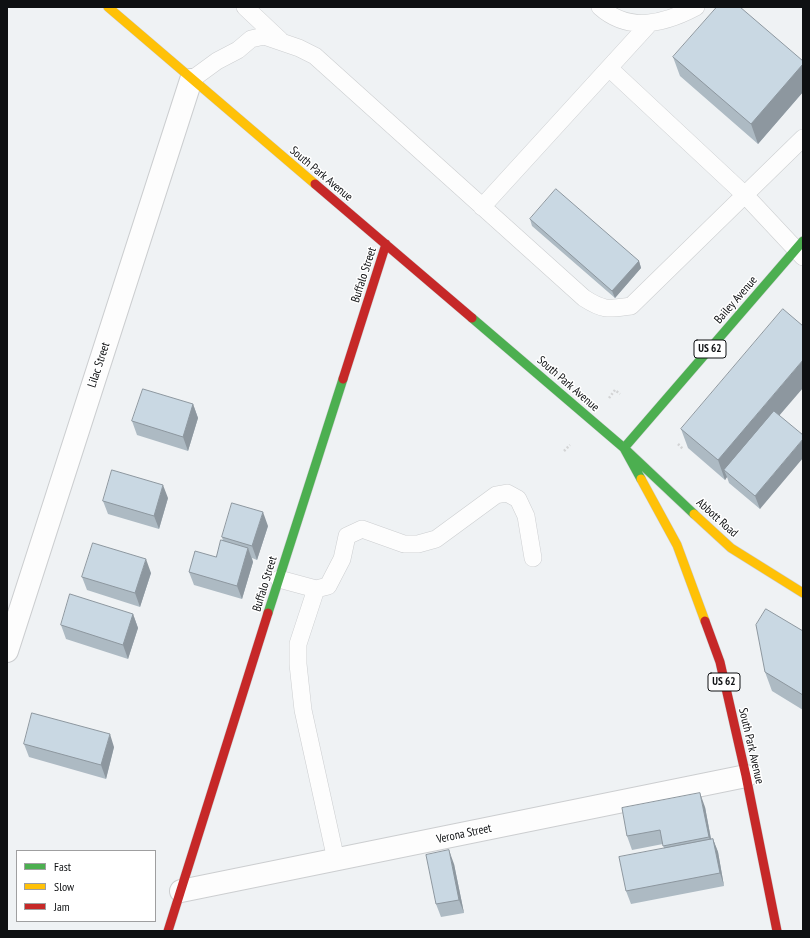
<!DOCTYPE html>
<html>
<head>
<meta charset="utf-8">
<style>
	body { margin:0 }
	#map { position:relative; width:810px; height:938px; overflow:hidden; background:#eff2f4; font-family:"PT Sans Narrow",sans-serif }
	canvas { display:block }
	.frame { position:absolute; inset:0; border:8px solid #0e1012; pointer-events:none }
	.legend { position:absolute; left:16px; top:850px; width:140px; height:72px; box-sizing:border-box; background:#fff; border:1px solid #9f9fa0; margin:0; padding:5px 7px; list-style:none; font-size:12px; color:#0e1012 }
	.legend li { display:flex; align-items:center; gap:8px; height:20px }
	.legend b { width:20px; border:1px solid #9f9fa0 }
</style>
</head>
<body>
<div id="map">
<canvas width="810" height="938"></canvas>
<div class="frame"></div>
<ul class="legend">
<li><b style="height:5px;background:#4caf50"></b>Fast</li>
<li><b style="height:5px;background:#ffc107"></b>Slow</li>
<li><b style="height:5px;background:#c62828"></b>Jam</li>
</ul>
</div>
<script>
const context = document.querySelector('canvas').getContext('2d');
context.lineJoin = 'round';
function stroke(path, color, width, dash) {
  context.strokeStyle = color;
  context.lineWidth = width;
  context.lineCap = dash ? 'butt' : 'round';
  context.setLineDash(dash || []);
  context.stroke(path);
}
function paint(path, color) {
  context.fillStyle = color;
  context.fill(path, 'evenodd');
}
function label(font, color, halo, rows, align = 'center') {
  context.font = font + ' "PT Sans Narrow",sans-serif';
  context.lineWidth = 3;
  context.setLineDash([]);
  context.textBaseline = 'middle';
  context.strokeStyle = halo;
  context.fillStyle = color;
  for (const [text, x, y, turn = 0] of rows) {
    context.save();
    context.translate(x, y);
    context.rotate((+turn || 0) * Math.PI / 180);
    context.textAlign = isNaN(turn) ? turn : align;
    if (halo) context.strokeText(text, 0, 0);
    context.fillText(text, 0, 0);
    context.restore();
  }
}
const lane = new Path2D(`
	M245,7L280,40
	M600,7C629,33 664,24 696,7
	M609,68L745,195L803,257
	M191,80L217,61L238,50L251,39L264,36L299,48L315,56L584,298C604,311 609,309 631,306L803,138
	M482,207L649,24
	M279,579L316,589L328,586L342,559L347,536L362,529L404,544H418L436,539L496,495L507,493L518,499L526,516L533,558
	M316,589L298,644V664L303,710L336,860`);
const street = new Path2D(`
	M7,651L191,80
	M181,891L746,776`);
const fast = new Path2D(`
	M472,318L624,448L694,514
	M641,479L624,448L803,241
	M268,613L343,379`);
const slow = new Path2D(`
	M108,7L315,184
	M641,479L677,545L705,621
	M694,514L731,548L803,593`);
const jam = new Path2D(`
	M315,184L472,318
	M343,379L386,244
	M705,621L720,662L746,776L777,931
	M168,931L268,613`);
stroke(lane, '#ccced0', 18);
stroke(street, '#ccced0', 24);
stroke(fast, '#ccced0', 10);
stroke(slow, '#ccced0', 10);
stroke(jam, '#ccced0', 10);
stroke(new Path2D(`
	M609,398L615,390L620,394
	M678,444L683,449
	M564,451L570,445`), '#d3d4d5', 2.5, [2, 2]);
stroke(lane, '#fdfdfd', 17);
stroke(street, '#fdfdfd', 22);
stroke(fast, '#4caf50', 9);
stroke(slow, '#ffc107', 9);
stroke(jam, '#c62828', 9);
paint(new Path2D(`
	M673,57L803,61V92L758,144L680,76Z
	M530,219L639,261L641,268L615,298L532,226Z
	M193,404L198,418L188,451L137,435L132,421Z
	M780,415L760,509L729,483L727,477L725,480L688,448L681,429Z
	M168,498L159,529L108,514L103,501Z
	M268,526L257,560L252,558L253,562L242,599L194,585L189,572L216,557L223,541L222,537Z
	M151,573L140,607L87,590L82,577Z
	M133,614L138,628L128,659L66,639L61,625Z
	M803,631V710L772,691L765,672Z
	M24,744L114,747L106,779L29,757Z
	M705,807L711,839H713L718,852L724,886L631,904L626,891L664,848L663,844L632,850L627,836Z
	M454,864L464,913L441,917L436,904Z`), '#adbac3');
paint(new Path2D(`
	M803,64V92L758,144L751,124Z
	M639,261L641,268L615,298L612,291Z
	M803,360V388L729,474L724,470L727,477L725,480L718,460Z
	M193,404L198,418L188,451L183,437Z
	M803,439V458L760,509L755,496Z
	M163,485L168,498L159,529L154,516Z
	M263,512L268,526L257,560L252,546Z
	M248,548L253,562L242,599L237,586Z
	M146,559L151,573L140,607L135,593Z
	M133,614L138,628L128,659L123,645Z
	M110,734L114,747L106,779L101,765Z
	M700,793L705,807L713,850L709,837Z
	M713,839L718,852L724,886L720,873Z
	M449,850L454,864L464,913L459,900Z`), '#8d979f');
const building = new Path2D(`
	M717,7H740L803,61V64L751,124L673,57Z
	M556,189L639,261L612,291L530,219Z
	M783,309L803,326V360L718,460L681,429Z
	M143,389L193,404L183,437L132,421Z
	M774,411L803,435V439L755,496L724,470Z
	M112,470L163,485L154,516L103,501Z
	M232,503L263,512L252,546L222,537Z
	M221,540L248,548L237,586L189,572L195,551L216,557Z
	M93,543L146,559L135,593L82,577Z
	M70,594L133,614L123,645L61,625Z
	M766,609L803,631V695L765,672L756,625Z
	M32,713L110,734L101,765L24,744Z
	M700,793L709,837L663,846L660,830L627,836L622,808Z
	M713,839L720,873L626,891L619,857Z
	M449,850L459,900L436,904L426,855Z`);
paint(building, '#c9d8e3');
stroke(building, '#8d979f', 1);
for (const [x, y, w] of [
	[710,349,32],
	[724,682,32]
]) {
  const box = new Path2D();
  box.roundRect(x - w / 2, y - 9, w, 18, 3);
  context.fillStyle = '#fff';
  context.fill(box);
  stroke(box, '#0e1012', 1);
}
label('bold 11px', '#0e1012', null, [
	["US 62",710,349],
	["US 62",724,682]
]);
label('12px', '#0e1012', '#fff', [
	["South Park Avenue",321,174,40],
	["Buffalo Street",364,275,-72],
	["Bailey Avenue",736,300,-49],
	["Lilac Street",99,365,-72],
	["South Park Avenue",568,384,41],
	["Abbott Road",717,518,42],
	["Buffalo Street",265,584,-73],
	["South Park Avenue",751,746,77],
	["Verona Street",464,834,-12]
]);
</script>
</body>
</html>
